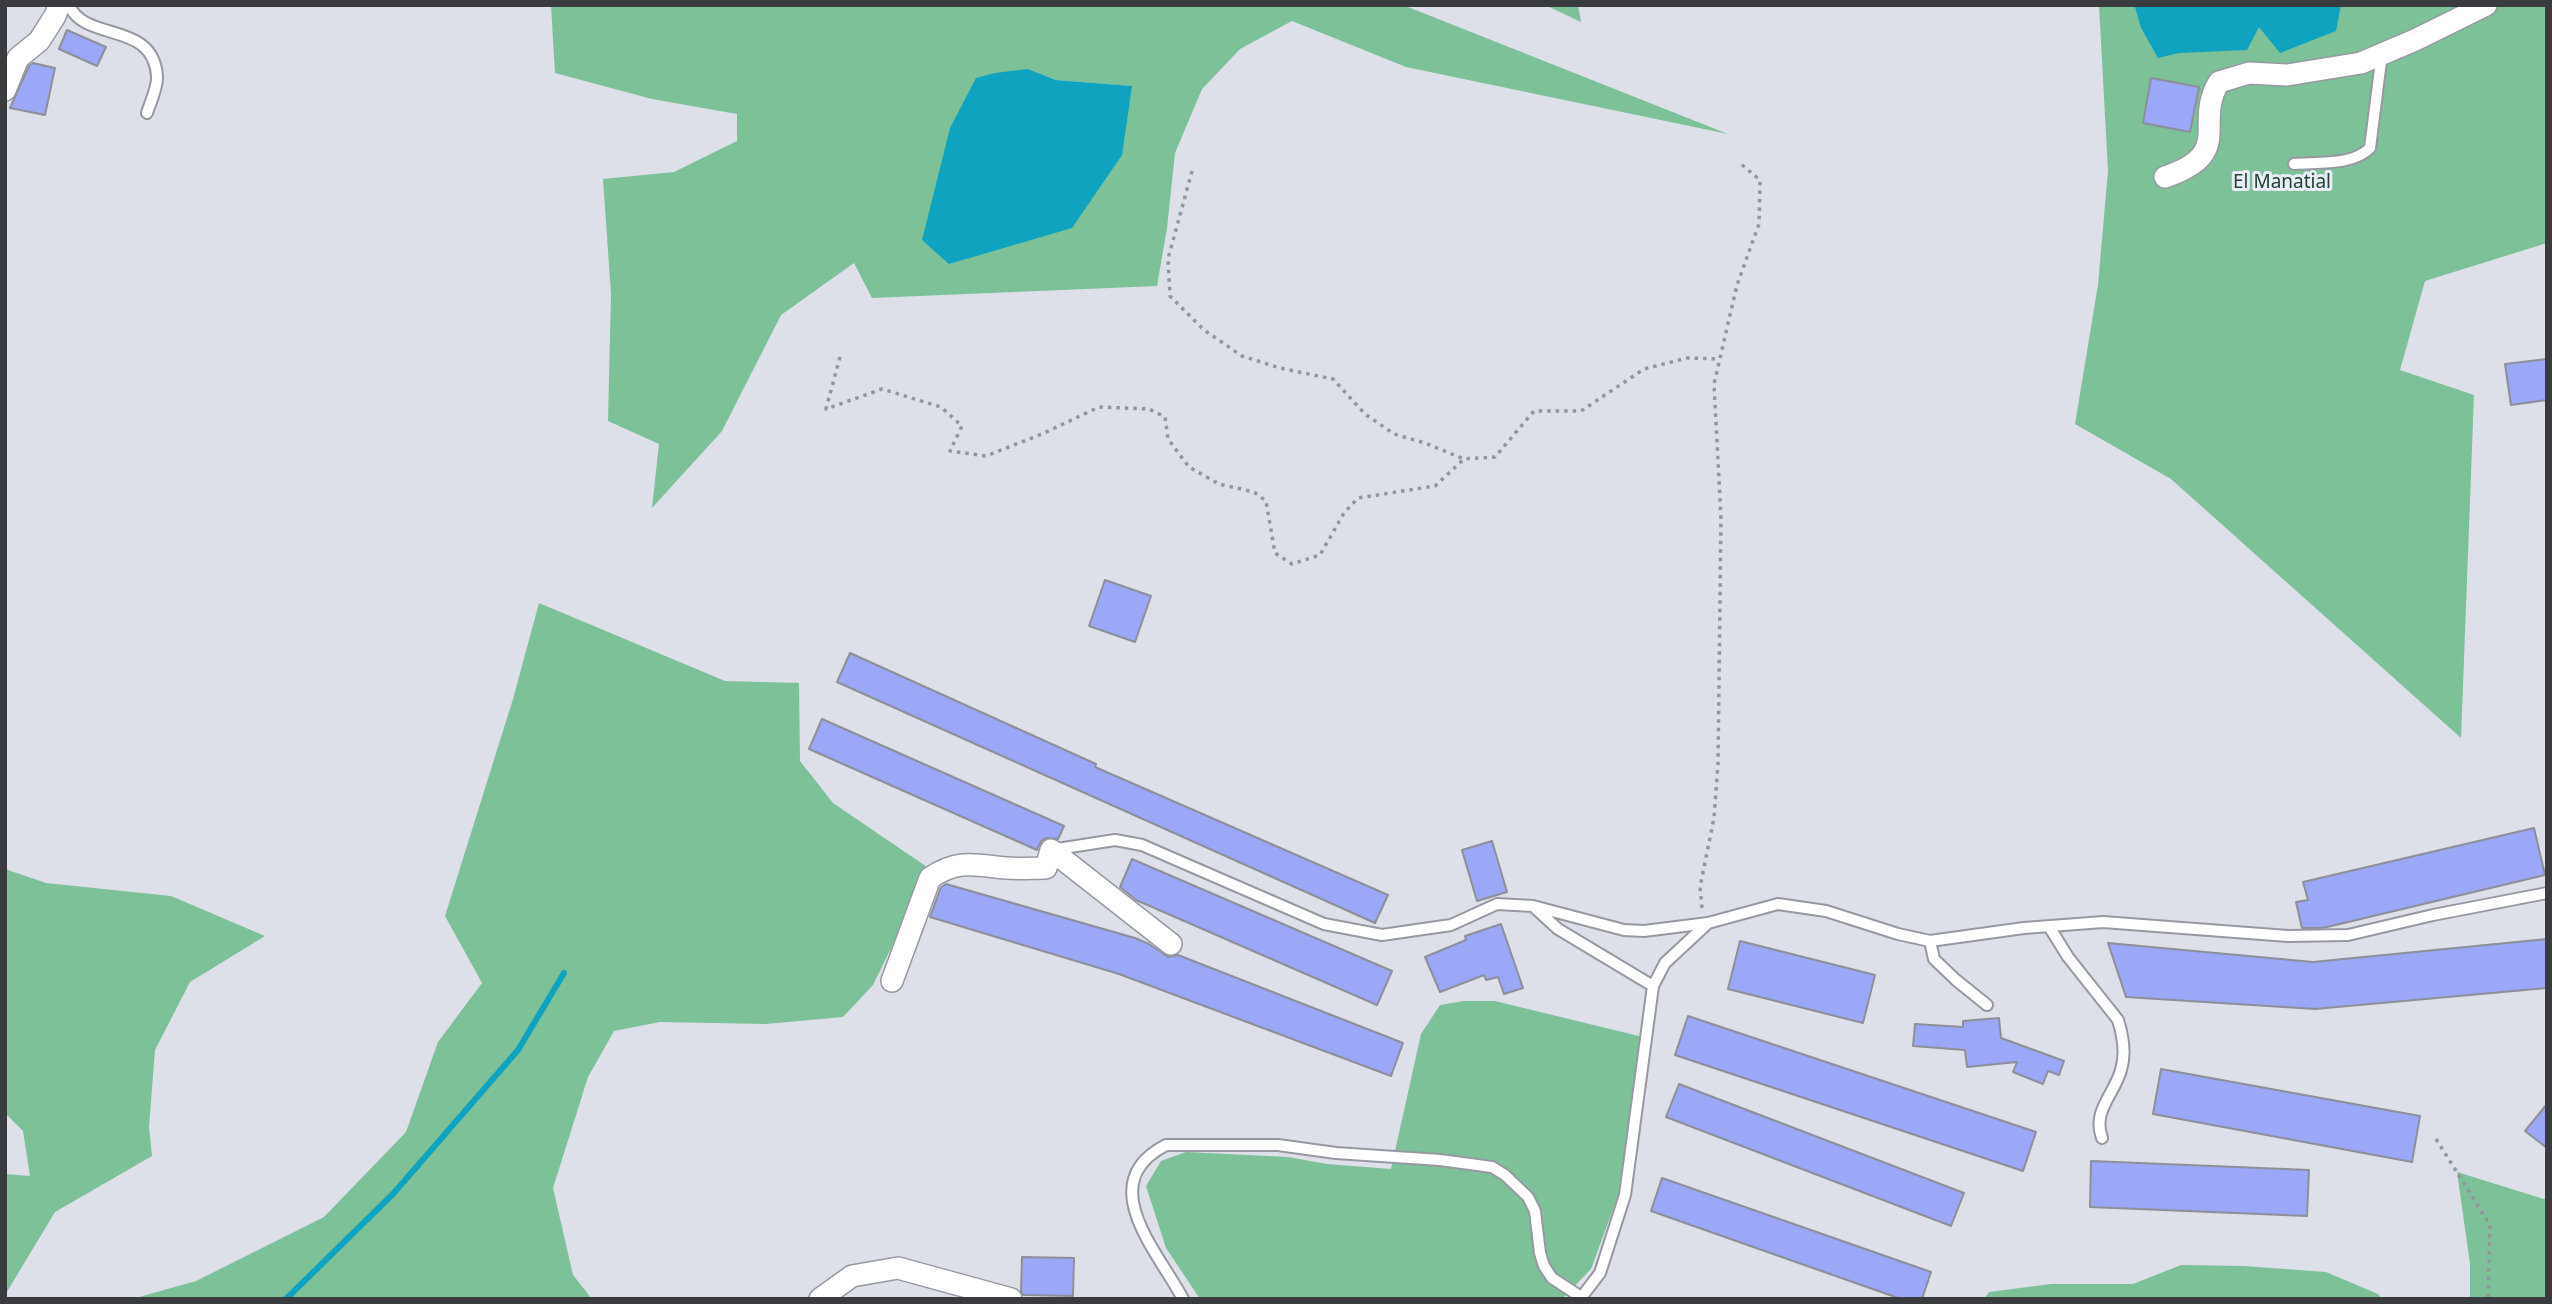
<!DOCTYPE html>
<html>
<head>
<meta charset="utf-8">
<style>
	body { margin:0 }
	#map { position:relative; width:2552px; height:1304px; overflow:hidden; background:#dddfe9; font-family:"Noto Sans",sans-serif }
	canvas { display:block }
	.frame { position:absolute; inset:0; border:7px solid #3a3b3f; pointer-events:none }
</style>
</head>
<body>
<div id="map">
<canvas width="2552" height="1304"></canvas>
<div class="frame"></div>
</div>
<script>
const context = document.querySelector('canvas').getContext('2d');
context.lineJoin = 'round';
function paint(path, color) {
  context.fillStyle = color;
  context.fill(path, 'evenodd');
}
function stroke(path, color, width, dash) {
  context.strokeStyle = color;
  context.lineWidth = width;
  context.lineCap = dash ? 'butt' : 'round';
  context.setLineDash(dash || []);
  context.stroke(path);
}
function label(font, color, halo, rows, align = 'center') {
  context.font = font + ' "Noto Sans",sans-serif';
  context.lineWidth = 6;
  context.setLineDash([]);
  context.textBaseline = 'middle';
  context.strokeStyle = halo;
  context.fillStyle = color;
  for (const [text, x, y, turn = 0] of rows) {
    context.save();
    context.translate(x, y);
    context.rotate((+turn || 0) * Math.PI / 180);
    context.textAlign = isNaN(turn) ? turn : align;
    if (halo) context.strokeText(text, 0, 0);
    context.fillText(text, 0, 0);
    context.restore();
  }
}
paint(new Path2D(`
	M551,5H1403L1728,134L1406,67L1292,21L1240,49L1202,89L1175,153L1167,228L1157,286L872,298L854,263L781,315L722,431L652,508L659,444L608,421L611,294L603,179L674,172L737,141V114L652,99L555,73ZM1028,69L1056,80L1131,86L996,249L949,264Z
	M1545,5H1578L1581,22Z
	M2099,5H2547V243L2425,281L2400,370L2474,395L2461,738L2171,479L2075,424L2098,285L2108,171Z
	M539,603L725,681L799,683L800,761L833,803L930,869L873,985L843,1017L766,1024L660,1022L614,1031L588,1077L553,1188L573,1275L592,1299H132L196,1281L324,1217L406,1132L438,1042L482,983L445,916L513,699Z
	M5,869L46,883L171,896L265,936L190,982L155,1050L149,1127L152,1156L55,1212L5,1295V1174L30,1176L23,1131L5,1113Z
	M1464,1001H1495L1647,1038L1619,1193L1591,1269L1562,1299H1200L1166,1248L1146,1186L1161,1161L1186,1152L1288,1157L1327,1164L1391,1169L1421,1034L1440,1005Z
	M2457,1172L2547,1200V1299H2470V1264Z
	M2181,1265L2244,1266L2326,1272L2378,1294L2382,1299H1984L1989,1292L2051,1284H2133Z`), '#7dc199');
paint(new Path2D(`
	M2137,5H2341L2336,31L2280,53L2259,27L2247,50L2179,53L2158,58L2141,28L2135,7Z
	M1028,69L1056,80L1132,86L1122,155L1072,228L949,264L922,240L950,128L976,78L995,73Z`), '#0fa3c0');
stroke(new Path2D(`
	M286,1299L393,1194L518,1050L564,973`), '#0fa3c0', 6);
const building = new Path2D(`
	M67,30L106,47L97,66L59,49Z
	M33,63L55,68L45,115L10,108L29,66Z
	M2151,78L2199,87L2190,132L2143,123Z
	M2547,359V400L2511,405L2505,364Z
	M1105,580L1151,596L1135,642L1089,626Z
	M850,653L1096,764L1095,767L1388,895L1375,923L837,682Z
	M822,719L1064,826L1058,839L1046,838L1041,841L1037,850L809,749Z
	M2534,828L2545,875L2323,928H2302L2296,902L2308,900L2303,882Z
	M1492,841L1507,892L1477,901L1462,850Z
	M1132,859L1392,971L1377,1005L1136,900L1120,887Z
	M946,884L1135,938L1149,944L1168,957L1178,955L1403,1043L1391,1076L1119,974L930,917L941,887Z
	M1501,924L1523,988L1504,994L1498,977L1486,980L1484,975L1440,992L1425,957L1466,940L1465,936Z
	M2547,939V988L2315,1009L2126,997L2108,943L2313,962Z
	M1740,941L1875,975L1863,1023L1728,989Z
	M1688,1016L2036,1132L2023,1171L1675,1055Z
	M1999,1018L2001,1038L2064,1061L2059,1075L2048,1071L2043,1084L2013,1072L2017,1062L1967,1067L1965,1050L1913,1046L1915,1024L1963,1027V1021Z
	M2161,1069L2420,1116L2412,1162L2153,1114Z
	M1679,1084L1964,1193L1951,1226L1666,1117Z
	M2547,1104V1148L2525,1131Z
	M2091,1161L2309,1170L2307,1216L2090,1207Z
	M1662,1178L1931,1272L1922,1299H1901L1651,1211Z
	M1022,1257L1074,1258L1073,1296L1023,1295L1021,1291Z`);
paint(building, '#9ba7f7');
stroke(building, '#8d8f99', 2);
const service = new Path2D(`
	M69,5C85,43 153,20 157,76C158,87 150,103 147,113
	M2294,164C2318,162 2352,166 2370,148L2382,53
	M1051,850L1115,840L1142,845L1324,924L1382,935L1451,925L1497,904L1533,906L1624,930L1644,931L1708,923L1778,904L1826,911L1898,934L1930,941L2024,928L2103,922L2288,936L2348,935L2433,915L2547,893
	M1535,908L1558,929L1653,986
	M2050,928L2068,957L2118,1020C2123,1036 2126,1054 2121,1070C2114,1095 2092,1111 2102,1138
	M1930,941L1934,959L1956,980L1987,1005
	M1183,1299C1159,1253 1092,1183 1166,1145H1278L1336,1153L1440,1160L1492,1167L1505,1175L1528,1197L1535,1211L1540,1253L1544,1266L1552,1278L1581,1297
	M1580,1299L1600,1273L1625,1195L1653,986L1665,963L1708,923`);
const minor = new Path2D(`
	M5,90L18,58L39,41L55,16L59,5
	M2165,177C2236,153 2193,124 2219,82L2249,73L2287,75L2361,63L2415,40L2486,5
	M892,981L930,878C958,859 974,865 1006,868C1019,869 1032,868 1046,868L1051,850L1171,944
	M820,1299L852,1276L898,1268L1011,1299`);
stroke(service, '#9799a2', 14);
stroke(minor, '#9799a2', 24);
stroke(new Path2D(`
	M1192,171L1168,259L1170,296L1204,330L1242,356L1280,368L1333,379L1365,414L1394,434L1425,443L1464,459L1495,457L1534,411H1581L1644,369L1687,358L1719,359
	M840,357L826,409L882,389L941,407L962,426L950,451L986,456L1042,434L1099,407L1149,409L1165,417L1168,439L1189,467L1219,484L1254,492L1266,501L1275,553L1292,564L1320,555L1344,513L1358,498L1435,486L1464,459
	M1702,908L1700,887L1714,818L1718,764L1721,518L1714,384L1737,285L1759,224L1760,180L1741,164
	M2436,1139L2490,1225L2488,1299`), '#93959c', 3.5, [3.5, 5]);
stroke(service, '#fff', 10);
stroke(minor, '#fff', 21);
label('19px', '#1e4530', '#eaecf7', [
	["El Manatial",2282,183]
]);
</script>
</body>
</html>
